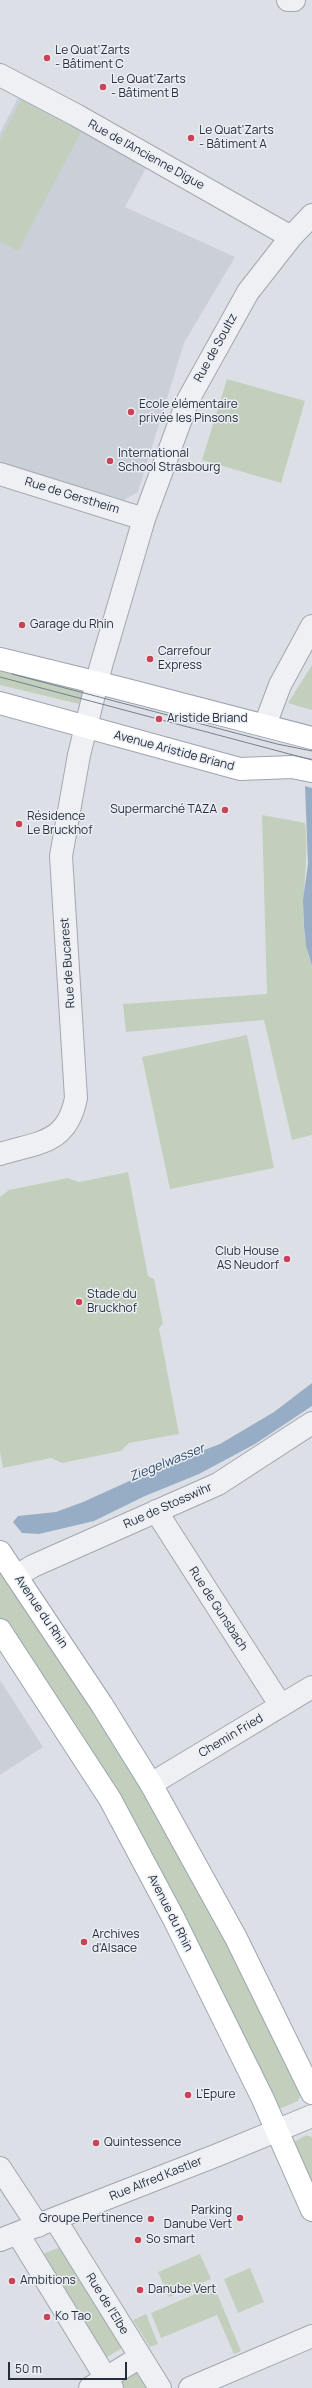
<!DOCTYPE html>
<html>
<head>
<meta charset="utf-8">
<style>
	body { margin:0 }
	#map { position:relative; width:312px; height:2388px; overflow:hidden; background:#dce0e6; font-family:Manrope,sans-serif }
	canvas { display:block }
	.scale { position:absolute; left:8px; top:2362px; width:119px; height:18px; box-sizing:border-box; border:2px solid #262e3c; border-top:0; padding-left:5px; font-size:12px; line-height:14px; white-space:nowrap; color:#262e3c; -webkit-text-stroke:3px #ebeff4; paint-order:stroke }
</style>
</head>
<body>
<div id="map">
<canvas width="312" height="2388"></canvas>
<div class="scale">50 m</div>
</div>
<script>
const context = document.querySelector('canvas').getContext('2d');
context.lineJoin = 'round';
function paint(path, color) {
  context.fillStyle = color;
  context.fill(path, 'evenodd');
}
function stroke(path, color, width, dash) {
  context.strokeStyle = color;
  context.lineWidth = width;
  context.lineCap = dash ? 'butt' : 'round';
  context.setLineDash(dash || []);
  context.stroke(path);
}
function label(font, color, halo, rows, align = 'center') {
  context.font = font + ' Manrope,sans-serif';
  context.lineWidth = 3;
  context.setLineDash([]);
  context.textBaseline = 'middle';
  context.strokeStyle = halo;
  context.fillStyle = color;
  for (const [text, x, y, turn = 0] of rows) {
    context.save();
    context.translate(x, y);
    context.rotate((+turn || 0) * Math.PI / 180);
    context.textAlign = isNaN(turn) ? turn : align;
    if (halo) context.strokeText(text, 0, 0);
    context.fillText(text, 0, 0);
    context.restore();
  }
}
paint(new Path2D(`
	M19,96L147,166L125,207L235,257L184,343L138,492L124,500L0,462V133Z
	M0,1680L43,1747L0,1775Z`), '#cacfd8');
paint(new Path2D(`
	M21,100L81,132L18,251L0,241V140Z
	M227,379L305,401L281,483L202,460Z
	M0,662L87,680L79,704L0,685Z
	M312,665V710L288,703Z
	M262,815L305,823C311,871 294,919 312,966V1135L292,1140L264,1020L126,1032L123,1004L267,994Z
	M247,1035L274,1168L170,1189L142,1057Z
	M128,1172L148,1276L154,1279L163,1324L159,1328L179,1434L129,1443L121,1451L62,1463L51,1458L3,1468L0,1452V1197L9,1190L68,1178L79,1182Z
	M0,1563L179,1849L302,2091L298,2101L279,2109L200,1946L154,1863L55,1698L0,1618Z
	M306,2135L312,2137V2194L294,2142Z
	M66,2245L127,2345L104,2359L40,2255Z
	M200,2254L211,2279L169,2297L158,2272Z
	M250,2268L264,2302L238,2313L224,2279Z
	M214,2286L241,2351L234,2354L217,2315L161,2338L151,2313Z
	M146,2314L158,2344L150,2347L133,2320Z
	M139,2364L154,2388H121L115,2378Z`), '#c2cfbd');
paint(new Path2D(`
	M305,786L312,788V966L306,946L304,927L303,900L308,864Z
	M312,1383V1406L255,1444L199,1474L145,1496L94,1521L39,1534L22,1533L13,1522L18,1516L56,1512L83,1502L167,1464L220,1444L274,1412Z`), '#97adc5');
const minor = new Path2D(`
	M288,0H294
	M0,75L76,115L291,237
	M0,474L144,519
	M265,725L280,685L312,626
	M0,1154C39,1142 67,1144 76,1098L61,856L79,755L101,666L144,519L188,400L248,292L291,237L312,215
	M156,1511L281,1706
	M16,1576L33,1566L218,1484L312,1423
	M151,1784L312,1687
	M0,2168L38,2226
	M55,2219L160,2388
	M18,2234L112,2388
	M0,2240L220,2154L312,2116
	M90,2388L140,2357
	M190,2388L312,2336`);
const major = new Path2D(`
	M0,659L119,688L312,738
	M0,703L240,769L292,767L312,771
	M0,1552L102,1705L151,1784L236,1938L312,2093
	M0,1630L110,1799L174,1919L262,2097L312,2210`);
stroke(minor, '#a2a7b0', 24);
stroke(major, '#9ca4b1', 24);
stroke(minor, '#eef0f4', 22);
stroke(major, '#fff', 22);
stroke(new Path2D(`
	M12,674L277,744L312,751
	M0,677L312,760`), '#767f8f', 1);
for (const [x, y, r, color] of [
	[47,58,4,"#c94256"],
	[103,87,4,"#c94256"],
	[191,138,4,"#c94256"],
	[131,412,4,"#c94256"],
	[110,461,4,"#c94256"],
	[22,625,4,"#c94256"],
	[150,659,4,"#c94256"],
	[159,719,4,"#c94256"],
	[225,810,4,"#c94256"],
	[19,824,4,"#c94256"],
	[287,1259,4,"#c94256"],
	[79,1302,4,"#c94256"],
	[84,1942,4,"#c94256"],
	[188,2095,4,"#c94256"],
	[96,2143,4,"#c94256"],
	[240,2218,4,"#c94256"],
	[151,2219,4,"#c94256"],
	[138,2240,4,"#c94256"],
	[12,2281,4,"#c94256"],
	[140,2290,4,"#c94256"],
	[47,2317,4,"#c94256"]
]) {
  const dot = new Path2D();
  dot.arc(x, y, r, 0, 2 * Math.PI);
  context.fillStyle = color;
  context.fill(dot);
  stroke(dot, '#ebeff4', 1.5);
}
label('12px', '#262e3c', '#ebeff4', [
	["Le Quat'Zarts",55,51],
	["- Bâtiment C",55,65],
	["Le Quat'Zarts",111,80],
	["- Bâtiment B",111,94],
	["Le Quat'Zarts",199,131],
	["- Bâtiment A",199,145],
	["Ecole élémentaire",139,405],
	["privée les Pinsons",139,419],
	["International",118,454],
	["School Strasbourg",118,468],
	["Garage du Rhin",30,625],
	["Carrefour",158,652],
	["Express",158,666],
	["Aristide Briand",167,719],
	["Supermarché TAZA",217,810,"right"],
	["Résidence",27,817],
	["Le Bruckhof",27,831],
	["Club House",279,1252,"right"],
	["AS Neudorf",279,1266,"right"],
	["Stade du",87,1295],
	["Bruckhof",87,1309],
	["Archives",92,1935],
	["d'Alsace",92,1949],
	["L'Epure",196,2095],
	["Quintessence",104,2143],
	["Parking",232,2211,"right"],
	["Danube Vert",232,2225,"right"],
	["Groupe Pertinence",143,2219,"right"],
	["So smart",146,2240],
	["Ambitions",20,2281],
	["Danube Vert",148,2290],
	["Ko Tao",55,2317]
], 'left');
label('12px', '#262e3c', '#ebeff4', [
	["Rue de l'Ancienne Digue",146,155,29],
	["Rue de Soultz",216,348,-61],
	["Rue de Gerstheim",72,496,17],
	["Avenue Aristide Briand",174,751,15],
	["Rue de Bucarest",68,963,-94],
	["Rue de Stosswihr",168,1506,-24],
	["Rue de Gunsbach",218,1609,57],
	["Avenue du Rhin",41,1612,56],
	["Chemin Fried",231,1736,-31],
	["Avenue du Rhin",170,1913,63],
	["Rue Alfred Kastler",156,2179,-22],
	["Rue de l'Elbe",107,2304,58]
]);
label('italic 13px', '#324c6e', '#ebeff4', [
	["Ziegelwasser",167,1463,-22]
]);
</script>
</body>
</html>
